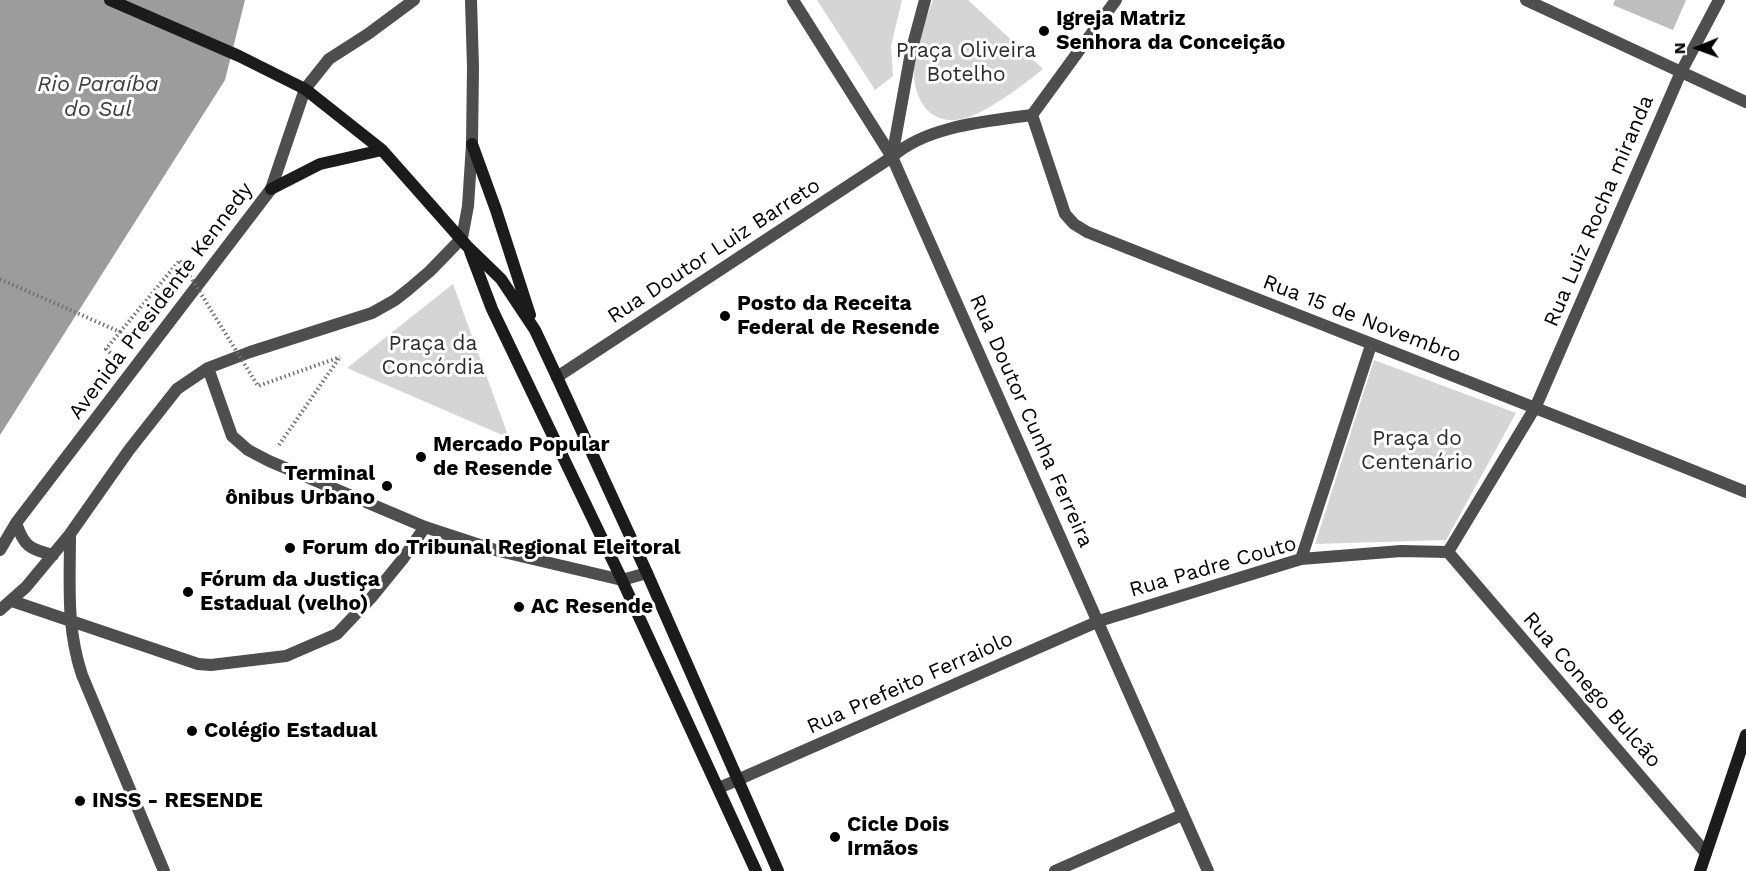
<!DOCTYPE html>
<html>
<head>
<meta charset="utf-8">
<style>
	body { margin:0 }
	#map { position:relative; width:1746px; height:871px; overflow:hidden; background:#fff; font-family:"Work Sans",sans-serif }
	canvas { display:block }
	.north { position:absolute; left:1668px; top:18px; width:60px; height:60px; -webkit-text-stroke:4px #fff; paint-order:stroke; rotate:269deg; font-size:16px; font-weight:700; line-height:24px; text-align:center; color:#000 }
	.north::after { content:''; display:block; margin:auto; width:21px; height:27px; background:#000; clip-path:polygon(50% 0,100% 100%,50% 72%,0 100%) }
</style>
</head>
<body>
<div id="map">
<canvas width="1746" height="871"></canvas>
<div class="north">N</div>
</div>
<script>
const context = document.querySelector('canvas').getContext('2d');
context.lineJoin = 'round';
function paint(path, color) {
  context.fillStyle = color;
  context.fill(path, 'evenodd');
}
function stroke(path, color, width, dash) {
  context.strokeStyle = color;
  context.lineWidth = width;
  context.lineCap = dash ? 'butt' : 'round';
  context.setLineDash(dash || []);
  context.stroke(path);
}
function label(font, color, halo, rows, align = 'center') {
  context.font = font + ' "Work Sans",sans-serif';
  context.lineWidth = 6;
  context.setLineDash([]);
  context.textBaseline = 'middle';
  context.strokeStyle = halo;
  context.fillStyle = color;
  for (const [text, x, y, turn = 0] of rows) {
    context.save();
    context.translate(x, y);
    context.rotate((+turn || 0) * Math.PI / 180);
    context.textAlign = isNaN(turn) ? turn : align;
    if (halo) context.strokeText(text, 0, 0);
    context.fillText(text, 0, 0);
    context.restore();
  }
}
paint(new Path2D(`
	M817,0H902L891,46L893,76L875,90Z
	M933,0H968L1043,69C1023,85 981,118 956,120C943,121 932,117 924,106C902,76 922,30 933,0Z
	M453,284L509,438L347,368Z
	M1374,360L1516,413L1446,540L1315,544Z`), '#d5d5d5');
paint(new Path2D(`
	M0,0H245L225,80L0,435Z`), '#9c9c9c');
paint(new Path2D(`
	M1615,0H1686L1673,30L1613,5Z`), '#bebebe');
stroke(new Path2D(`
	M0,279L120,332L106,349L117,359
	M279,445L340,357`), '#707070', 4, [1.5, 3]);
stroke(new Path2D(`
	M793,0L892,157L1208,871
	M1526,0L1746,102
	M1032,115L1065,214L1074,224L1087,232C1306,319 1527,403 1746,492
	M892,157L911,52L925,0
	M208,368L232,436L248,450L269,461L425,527L495,550L622,580L647,573
	M557,377L892,157C926,126 988,121 1032,115L1116,0
	M16,523C24,546 29,549 53,555
	M70,534C70,584 66,627 82,675L164,871
	M0,550L16,523L271,189L305,89L329,59L368,34L414,0
	M1448,552L1536,406L1681,72L1719,0
	M1448,552L1706,853
	M1301,559L1371,345
	M12,601L198,664L211,665L286,656L337,634L371,598L402,560L425,527
	M0,610L26,587L70,534L129,450L177,389L208,368L250,352L372,313L395,300L409,289L430,271L462,238L468,206L472,144L473,67L471,0
	M719,788L1099,621L1301,559L1401,551L1448,552
	M1055,871L1182,815`), '#4e4e4e', 12);
stroke(new Path2D(`
	M110,0L239,56L305,89L382,150L467,246L501,279L535,330L557,377L647,573L778,871
	M472,144L496,210L530,315
	M271,189L320,164L382,150
	M470,251L492,309L622,580L756,871
	M1700,871L1746,735`), '#1b1b1b', 12);
stroke(new Path2D(`
	M120,332L180,260L258,386L340,357`), '#707070', 4, [1.5, 3]);
for (const [x, y, r, color] of [
	[1044,31,6,"#000"],
	[725,316,6,"#000"],
	[421,457,6,"#000"],
	[387,486,6,"#000"],
	[290,548,6,"#000"],
	[188,592,6,"#000"],
	[519,607,6,"#000"],
	[192,731,6,"#000"],
	[80,801,6,"#000"],
	[835,837,6,"#000"]
]) {
  const dot = new Path2D();
  dot.arc(x, y, r, 0, 2 * Math.PI);
  context.fillStyle = color;
  context.fill(dot);
  stroke(dot, '#fff', 2);
}
label('bold 21px', '#000', '#fff', [
	["Igreja Matriz",1056,19],
	["Senhora da Conceição",1056,43],
	["Posto da Receita",737,304],
	["Federal de Resende",737,328],
	["Mercado Popular",433,445],
	["de Resende",433,469],
	["Terminal",375,474,"right"],
	["ônibus Urbano",375,498,"right"],
	["Forum do Tribunal Regional Eleitoral",302,548],
	["Fórum da Justiça",200,580],
	["Estadual (velho)",200,604],
	["AC Resende",531,607],
	["Colégio Estadual",204,731],
	["INSS - RESENDE",92,801],
	["Cicle Dois",847,825],
	["Irmãos",847,849]
], 'left');
label('21px', '#2c2c2c', '#fff', [
	["Praça Oliveira",966,51],
	["Botelho",966,75],
	["Praça da",433,344],
	["Concórdia",433,368],
	["Praça do",1417,439],
	["Centenário",1417,463]
]);
label('21px', '#000', '#fff', [
	["Rua Luiz Rocha miranda",1599,211,-67],
	["Rua Doutor Luiz Barreto",714,251,-33],
	["Avenida Presidente Kennedy",161,301,-53],
	["Rua 15 de Novembro",1362,319,21],
	["Rua Doutor Cunha Ferreira",1031,421,66],
	["Rua Padre Couto",1213,567,-16],
	["Rua Prefeito Ferraiolo",910,683,-24],
	["Rua Conego Bulcão",1592,690,49]
]);
label('italic 22px', '#3d3d3d', '#fff', [
	["Rio Paraíba",98,85],
	["do Sul",98,110]
]);
</script>
</body>
</html>
